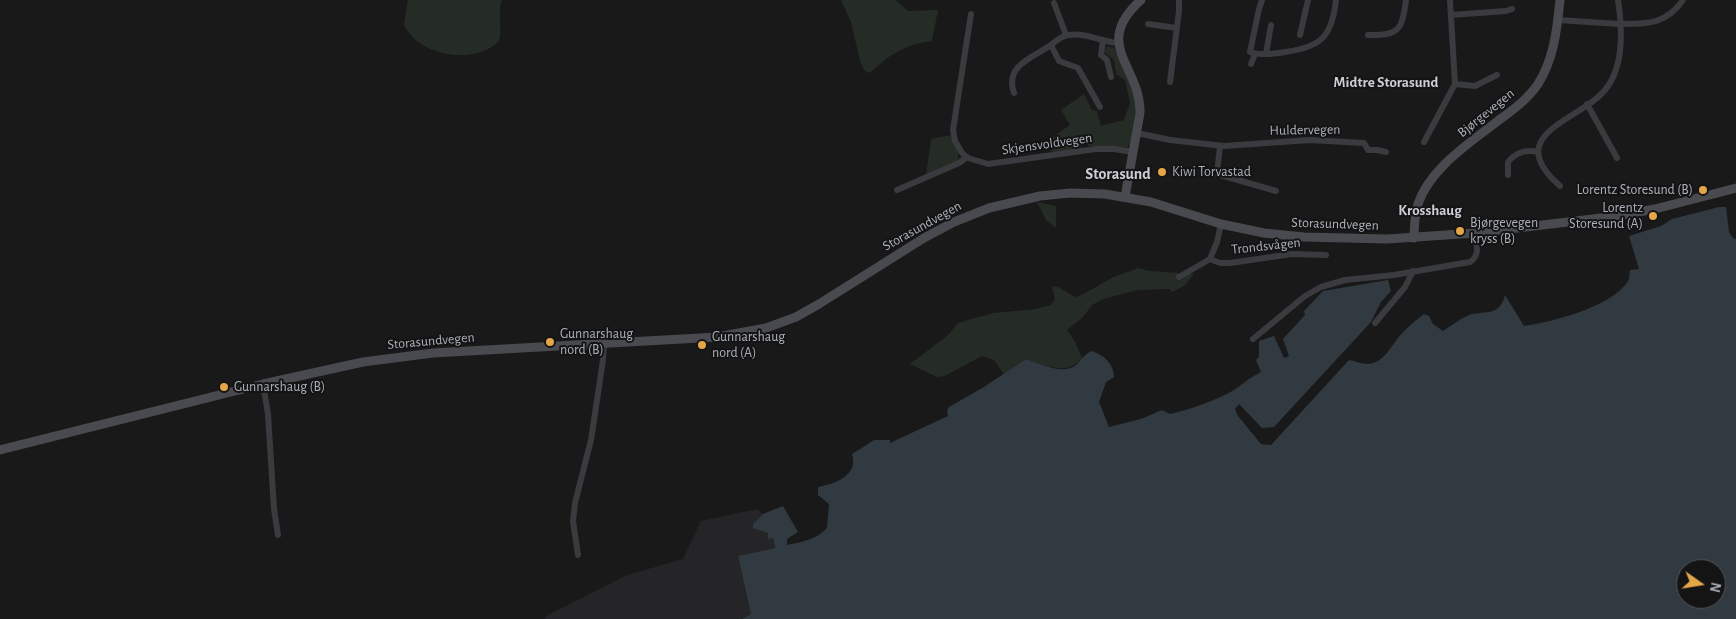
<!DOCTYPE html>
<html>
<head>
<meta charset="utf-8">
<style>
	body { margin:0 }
	#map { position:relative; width:1736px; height:619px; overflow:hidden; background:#19191a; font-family:"Alegreya Sans",sans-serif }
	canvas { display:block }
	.north { position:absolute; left:1676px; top:559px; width:50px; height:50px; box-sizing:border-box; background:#141415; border:1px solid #515357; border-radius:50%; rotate:103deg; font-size:14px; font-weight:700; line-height:20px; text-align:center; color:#acb1b9 }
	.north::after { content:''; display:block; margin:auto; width:18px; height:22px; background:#e4a647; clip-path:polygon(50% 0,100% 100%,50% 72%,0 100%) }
</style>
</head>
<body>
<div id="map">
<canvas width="1736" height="619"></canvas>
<div class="north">N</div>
</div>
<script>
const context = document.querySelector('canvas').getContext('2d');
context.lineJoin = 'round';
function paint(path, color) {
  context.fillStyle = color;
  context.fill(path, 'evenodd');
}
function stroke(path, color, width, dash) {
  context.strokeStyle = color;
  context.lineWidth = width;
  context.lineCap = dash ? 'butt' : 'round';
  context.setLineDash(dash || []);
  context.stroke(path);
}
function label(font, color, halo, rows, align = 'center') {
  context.font = font + ' "Alegreya Sans",sans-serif';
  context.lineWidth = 4;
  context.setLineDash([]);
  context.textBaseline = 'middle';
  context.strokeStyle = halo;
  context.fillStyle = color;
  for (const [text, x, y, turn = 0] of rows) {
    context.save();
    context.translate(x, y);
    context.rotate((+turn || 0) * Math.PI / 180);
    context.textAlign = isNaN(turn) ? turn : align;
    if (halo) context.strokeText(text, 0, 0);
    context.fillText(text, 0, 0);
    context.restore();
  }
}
paint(new Path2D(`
	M757,509L763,514L753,524L755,528L768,533L773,538L775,548L738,556L751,614L742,619H544L548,615L627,575L683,559L701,521Z`), '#252527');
paint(new Path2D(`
	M408,0H502C497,14 503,28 499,41C475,66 418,56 404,25Z
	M841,0H896L908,11L938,10L932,41C904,45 890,54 870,73L865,71L860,61L851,22Z
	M1107,46L1114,48L1137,101L1131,141L1127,148L1088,146L1085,138L1080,139L1081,148L1051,154L1053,137L1070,125L1061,110L1084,94L1092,110L1097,111L1101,126L1124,120L1130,103L1125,80L1116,74L1114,60L1104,52Z
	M951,135C953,144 962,153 957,162L926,175L931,139Z
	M1037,202L1056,206V228L1046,220Z
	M1138,268L1150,271L1194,274L1184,286L1172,292L1170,289L1138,290L1103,299L1092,305L1083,317L1067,330L1075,342L1082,358C1066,377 1046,365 1026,359L1004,374L994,360L982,356L945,376L937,377L910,364L948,335L958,323L993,313L1036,309L1051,305L1055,299L1052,286L1058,287L1075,297C1089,293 1099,284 1112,278C1120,274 1130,272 1138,268Z`), '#252c25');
paint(new Path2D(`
	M1719,207H1726L1729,232L1733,238L1736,239V619H742L751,614L738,556L775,548L773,538L768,539V533L753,528V524L763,514L783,506L798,532L787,539V545C802,542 817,539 827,528L829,504L818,495V487C834,484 859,476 852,454L874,440H890V443L948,416L947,410L949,407L984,387L1026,359C1039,363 1059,374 1073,367C1080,363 1083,355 1091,351C1103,354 1114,364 1114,377L1106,382L1099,402L1109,427L1141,419L1162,410L1170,414C1189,410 1210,402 1227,394C1239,388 1248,378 1261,372L1256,360L1259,357V341L1274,336L1284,358L1289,356L1283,339L1305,315L1304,311L1323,291L1388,280L1391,291L1381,302L1371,322L1274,427L1262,428L1239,404L1235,409L1238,416L1261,444L1271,445L1349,360C1355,361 1362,364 1368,364C1383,363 1390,348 1398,338C1405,329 1415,321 1424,314L1429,316L1433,324L1443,331C1451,326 1458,320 1467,316C1483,309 1499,319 1505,295L1524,326C1552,322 1612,307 1628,281C1630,279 1629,274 1630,270L1639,269L1629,236L1661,226L1672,219ZM1686,569H1716V599H1686Z`), '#313a40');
stroke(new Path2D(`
	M1262,0L1259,9L1250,52C1261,56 1274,54 1285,52C1321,47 1332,37 1336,0
	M1054,3L1066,35
	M971,14L953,130L955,141L962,153L968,158L988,164L1096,149H1114L1133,152
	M1451,15L1506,11L1512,9
	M1558,20L1619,24L1621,23L1623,24C1650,24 1667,23 1683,0
	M1148,24L1177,28
	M1300,35L1308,0
	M1368,35C1400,36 1402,29 1406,0
	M1103,40L1101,55L1107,60L1111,77
	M1051,45L1059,61L1078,68L1100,107
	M1266,54L1271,25
	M1251,64L1255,54
	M1170,82L1179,11V0
	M1455,84L1475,86L1497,75
	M1014,93C1004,65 1034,57 1051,45C1056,41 1061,36 1068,35C1085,32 1102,42 1118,43
	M1587,104L1617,158
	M1137,133L1170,140L1224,146L1310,140L1364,143L1368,150H1377L1386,152
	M1424,142L1455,84L1450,0
	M1220,146L1217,174L1276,191
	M1508,175V162C1516,152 1526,149 1538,152
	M1560,186C1498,132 1586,120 1608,86C1624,63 1622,26 1618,0
	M897,190L959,163L967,157
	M1210,259L1220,263H1230L1292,254L1326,255
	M1179,277L1210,259L1217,242L1221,224
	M1375,323L1405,287L1413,271
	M1253,339L1305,296L1321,287L1345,280L1394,275L1470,262C1481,255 1476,243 1475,233
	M263,384L268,414L274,509L278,535
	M578,555L573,521L575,503L591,440L603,360L604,343`), '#3a3b3f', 6);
stroke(new Path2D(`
	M1125,197L1140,113C1141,66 1091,45 1141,0
	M1414,238C1414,227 1415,215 1418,204C1430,168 1470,143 1499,120C1513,110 1528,99 1538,84C1554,59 1557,29 1560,0
	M0,450L263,384L363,362L433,353L717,337L766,328L796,317L819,304L924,238L954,222L989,208L1040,196L1070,193L1105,194L1151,202L1221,224L1264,233L1304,237L1387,239L1475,233L1610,217L1655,209L1736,188`), '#484a4f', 9);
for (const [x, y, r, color] of [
	[1162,172,5,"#e4a647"],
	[1703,190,5,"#e4a647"],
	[1653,216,5,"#e4a647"],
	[1460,231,5,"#e4a647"],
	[550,342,5,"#e4a647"],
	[702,345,5,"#e4a647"],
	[224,387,5,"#e4a647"]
]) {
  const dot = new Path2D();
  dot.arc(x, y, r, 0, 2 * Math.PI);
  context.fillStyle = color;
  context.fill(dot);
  stroke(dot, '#141415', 2);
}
label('14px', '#acb1b9', '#141415', [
	["Bjørgevegen",1486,113,-39],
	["Huldervegen",1305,130,-1],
	["Skjensvoldvegen",1047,144,-8],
	["Storasundvegen",1335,224,2],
	["Storasundvegen",922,226,-29],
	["Trondsvågen",1266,246,-6],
	["Storasundvegen",431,341,-5]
]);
label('14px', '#acb1b9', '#141415', [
	["Kiwi Torvastad",1172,172],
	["Lorentz Storesund (B)",1693,190,"right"],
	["Lorentz",1643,208,"right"],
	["Storesund (A)",1643,224,"right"],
	["Bjørgevegen",1470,223],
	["kryss (B)",1470,239],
	["Gunnarshaug",560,334],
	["nord (B)",560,350],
	["Gunnarshaug",712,337],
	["nord (A)",712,353],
	["Gunnarshaug (B)",234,387]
], 'left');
label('bold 15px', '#cdcfd5', '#141415', [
	["Midtre Storasund",1386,82],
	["Krosshaug",1430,210]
]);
label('bold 16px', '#cdcfd5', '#141415', [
	["Storasund",1118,174]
]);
</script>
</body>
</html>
